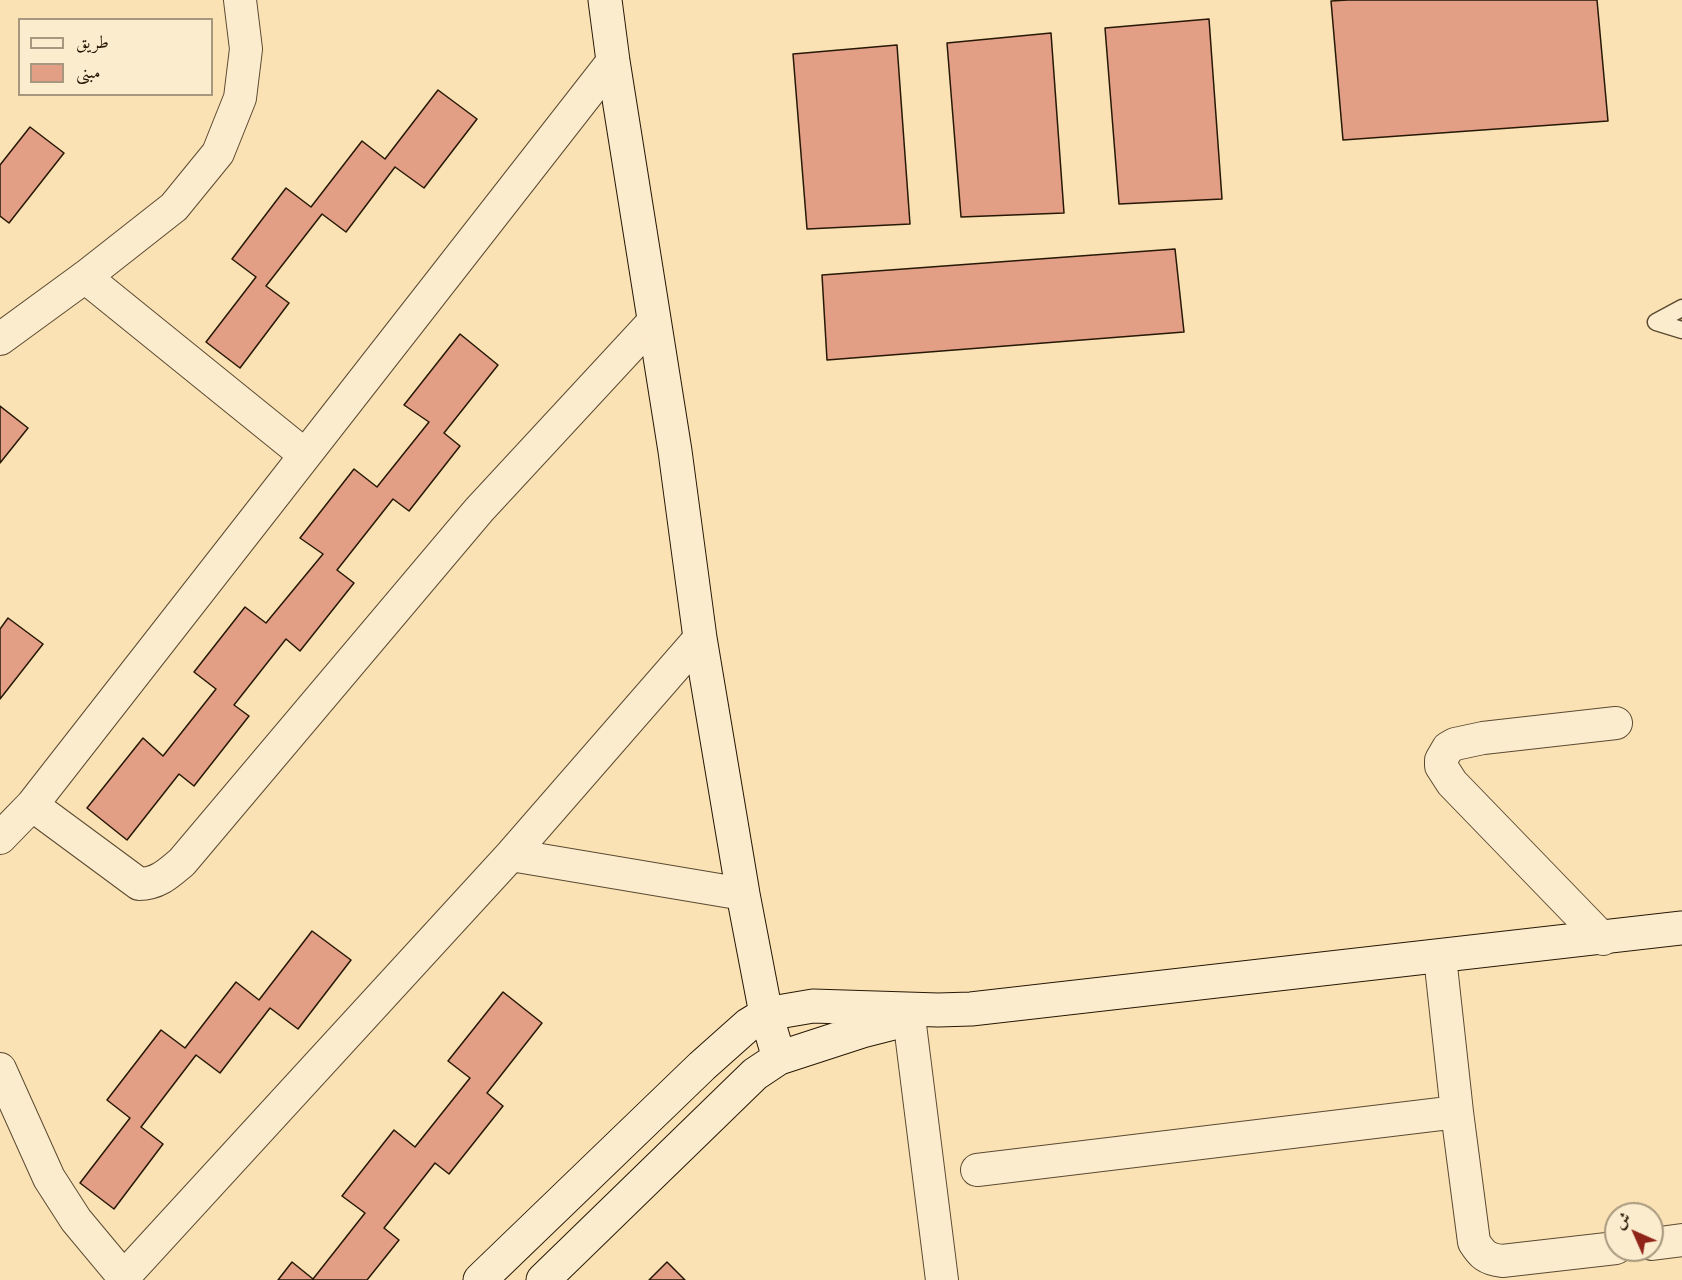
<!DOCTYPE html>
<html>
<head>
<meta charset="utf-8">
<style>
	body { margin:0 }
	#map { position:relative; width:1682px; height:1280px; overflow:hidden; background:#fae2b4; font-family:Alegreya,Amiri,serif }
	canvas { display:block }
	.legend { position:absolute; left:18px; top:18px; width:195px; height:78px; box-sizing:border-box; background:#fcecce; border:2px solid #a6977e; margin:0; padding:8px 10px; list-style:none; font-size:18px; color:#261805 }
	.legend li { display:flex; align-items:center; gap:12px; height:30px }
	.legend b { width:30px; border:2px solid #a6977e }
	.north { position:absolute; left:1604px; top:1202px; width:60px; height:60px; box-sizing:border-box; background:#fcecce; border:2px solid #a6977e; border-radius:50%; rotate:315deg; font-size:16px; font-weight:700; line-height:24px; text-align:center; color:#261805 }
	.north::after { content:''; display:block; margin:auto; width:21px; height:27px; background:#8f2418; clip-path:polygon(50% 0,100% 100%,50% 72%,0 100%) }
</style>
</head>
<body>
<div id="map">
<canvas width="1682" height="1280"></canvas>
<ul class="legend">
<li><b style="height:8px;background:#fcecce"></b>طريق</li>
<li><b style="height:16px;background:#e29f86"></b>مبنى</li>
</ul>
<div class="north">ش</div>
</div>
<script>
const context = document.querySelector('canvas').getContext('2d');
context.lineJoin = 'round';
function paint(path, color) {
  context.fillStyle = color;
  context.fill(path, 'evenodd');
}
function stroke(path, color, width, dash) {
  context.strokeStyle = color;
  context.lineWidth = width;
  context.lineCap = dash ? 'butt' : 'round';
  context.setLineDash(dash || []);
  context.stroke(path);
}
const building = new Path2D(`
	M1348,0H1597L1608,121L1343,140L1331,1Z
	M1209,19L1222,199L1119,204L1105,28Z
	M1051,33L1064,213L961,217L947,43Z
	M897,45L910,224L807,229L793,54Z
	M438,90L477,119L424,188L395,167L346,232L322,214L266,286L289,303L240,368L206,342L256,277L232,259L286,188L311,207L362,141L385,159Z
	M30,127L64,153L9,223L0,216V165Z
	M1175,249L1184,332L827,360L822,275Z
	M460,334L498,365L444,433L460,446L409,511L393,499L337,570L354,583L300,651L286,639L234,705L249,716L194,786L179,774L127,840L87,808L143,738L163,756L216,689L194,672L245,607L266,623L323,554L300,538L354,469L377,487L429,422L404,405Z
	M0,406L28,428L0,463Z
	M8,618L43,644L0,699V629Z
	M312,931L351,960L298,1029L270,1008L220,1073L196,1055L141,1127L163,1144L114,1209L80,1183L130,1118L107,1100L161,1030L185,1048L236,982L259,1000Z
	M503,992L542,1023L487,1093L503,1106L449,1174L435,1163L384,1228L399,1240L367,1280H278L292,1262L313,1279L365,1213L342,1196L394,1130L415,1147L470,1078L448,1061Z
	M667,1262L685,1280H649Z`);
paint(building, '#e29f86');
stroke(building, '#261805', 1.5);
const lane = new Path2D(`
	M1682,308L1656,322L1682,330`);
const street = new Path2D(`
	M85,277L305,455
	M0,339L85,277L174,207L218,153L240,98L246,49L240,0
	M32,805L139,884C158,884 169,873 182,862L479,510L654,321
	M0,838L32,805L613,61
	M511,855L743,894
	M1603,939L1452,783L1441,766V760L1448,748L1455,744L1483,738L1616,723
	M1440,957L1457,1112L1474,1242C1482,1255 1487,1259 1502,1261L1616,1248
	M908,1009L942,1280
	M0,1069L49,1178L76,1220L126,1280
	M977,1170L1457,1112
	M1652,1244L1682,1240
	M121,1280L511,855L700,638`);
const secondary = new Path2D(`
	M605,0L613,61L675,451L700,638L743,894L766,1014L779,1058
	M480,1280L702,1066L748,1025L766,1014L813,1006L938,1010L971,1009L1682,928
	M543,1280L755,1074L779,1058L862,1031L909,1019`);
stroke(lane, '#5b4a31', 19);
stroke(street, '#5b4a31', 34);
stroke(secondary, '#261805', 35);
stroke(lane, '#fcecce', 16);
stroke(street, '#fcecce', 32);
stroke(secondary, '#fcecce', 33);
</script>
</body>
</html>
